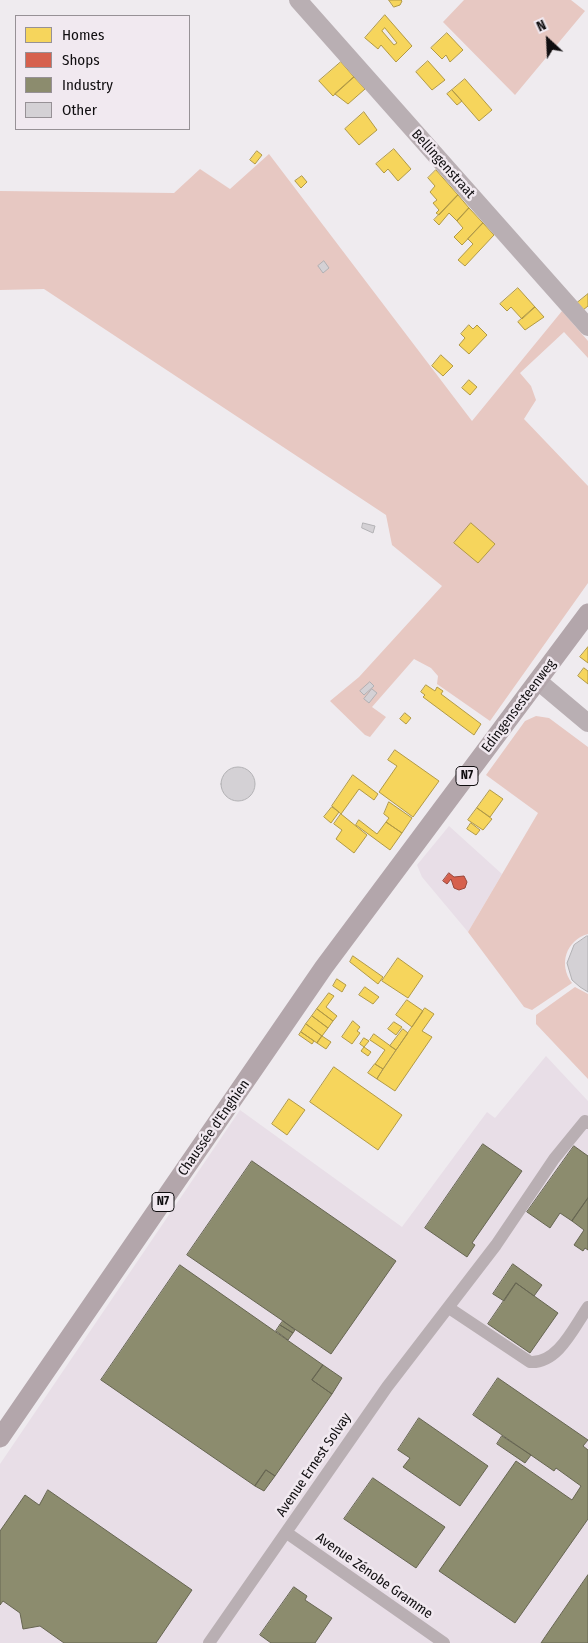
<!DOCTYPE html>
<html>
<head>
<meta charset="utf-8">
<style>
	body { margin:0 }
	#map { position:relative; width:588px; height:1643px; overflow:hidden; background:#efebef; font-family:"Fira Sans Condensed",sans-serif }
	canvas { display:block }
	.legend { position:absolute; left:15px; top:15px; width:175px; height:115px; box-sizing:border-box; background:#f1e9f0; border:1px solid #979196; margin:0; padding:6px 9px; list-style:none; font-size:15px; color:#100e10 }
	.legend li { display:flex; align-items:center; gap:10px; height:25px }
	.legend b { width:25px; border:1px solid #979196 }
	.north { position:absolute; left:523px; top:15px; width:50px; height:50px; -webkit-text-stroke:4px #f1e9f0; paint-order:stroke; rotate:335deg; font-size:14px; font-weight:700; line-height:20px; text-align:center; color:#100e10 }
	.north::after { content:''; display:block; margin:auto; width:18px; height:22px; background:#100e10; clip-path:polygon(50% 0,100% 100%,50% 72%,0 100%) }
</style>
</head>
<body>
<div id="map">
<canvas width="588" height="1643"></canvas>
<ul class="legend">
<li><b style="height:14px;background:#f6d55c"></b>Homes</li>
<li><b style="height:14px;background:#d6604d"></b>Shops</li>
<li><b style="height:14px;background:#8c8c6e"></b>Industry</li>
<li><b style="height:14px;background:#d4d1d5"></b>Other</li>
</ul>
<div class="north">N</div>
</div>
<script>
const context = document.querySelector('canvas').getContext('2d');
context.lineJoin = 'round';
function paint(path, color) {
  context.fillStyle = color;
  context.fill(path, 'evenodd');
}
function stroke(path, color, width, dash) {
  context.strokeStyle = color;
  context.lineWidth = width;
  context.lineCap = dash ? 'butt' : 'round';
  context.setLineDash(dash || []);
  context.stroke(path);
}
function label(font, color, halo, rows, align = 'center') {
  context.font = font + ' "Fira Sans Condensed",sans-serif';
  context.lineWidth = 5;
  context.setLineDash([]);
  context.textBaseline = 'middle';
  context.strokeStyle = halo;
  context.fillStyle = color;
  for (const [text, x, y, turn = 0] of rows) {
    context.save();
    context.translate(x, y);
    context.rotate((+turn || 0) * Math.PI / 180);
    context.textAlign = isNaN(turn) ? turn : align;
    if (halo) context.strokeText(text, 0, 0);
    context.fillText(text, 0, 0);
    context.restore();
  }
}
paint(new Path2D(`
	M449,826L502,874L468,932L422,877L417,865Z
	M546,1056L588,1101V1643H0V1464L240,1110L402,1227L487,1112L495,1118Z`), '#e8dee7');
paint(new Path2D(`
	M464,0H571L585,11L515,95L443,22Z
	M269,154L472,421L562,311L588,341V358L564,332L520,373L531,386L536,400L524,419L588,486V583L490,721L437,684L438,676L431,668L414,659L372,707L386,717L370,737L365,735L330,701L359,677L442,586L392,545L386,515L44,289L0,290V191L174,193L200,169L230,189Z
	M536,716L549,718L588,747V934C566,940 558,965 572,983L532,1010L524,1007L468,932L538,813L486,775L525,721Z
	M575,987L588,994V1079L536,1024V1015Z`), '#e7c8c2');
const homes = new Path2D(`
	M389,0H401L402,1L400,5L394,7Z
	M385,15L412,46L396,62L381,45L378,49L365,38ZM385,28L397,43L394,45L382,31Z
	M447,33L463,50L450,62L446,55L442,59L431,48Z
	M428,61L445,80L432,90L416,72Z
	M341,62L354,77L333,96L319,81Z
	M354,77L365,89L348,104L335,94Z
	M465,79L492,110L479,121L452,90Z
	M452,90L462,101L457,105L447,94Z
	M364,112L377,130L359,145L345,129Z
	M394,149L411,169L398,181L388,169L384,173L376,164Z
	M257,151L262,155L255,164L250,160Z
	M436,170L458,195L439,215L436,213L439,210L433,203L437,200L430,192L435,186L428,178Z
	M302,176L307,182L301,188L295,181Z
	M458,195L469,208L457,221L449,213L439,225L434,220Z
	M469,208L483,223L462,245L454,237L463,228L457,221Z
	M483,223L494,235L465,266L458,260L473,244L468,239Z
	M518,288L535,307L522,319L511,307L507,311L500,304Z
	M588,294V306L583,310L577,303Z
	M535,307L544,317L525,330L518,322Z
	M469,325L473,329L477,325L487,335L469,354L459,345L465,338L461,334Z
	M441,355L453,366L443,376L432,366Z
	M469,380L477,387L470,395L462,388Z
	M471,523L495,544L478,563L454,543Z
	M588,647V663L580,657Z
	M584,668L588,671V684L578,676Z
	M426,685L435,691L437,687L443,691L441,694L481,724L474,735L423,697L425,695L421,692Z
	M405,713L411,718L406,724L400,719Z
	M395,750L439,781L413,817L379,792L397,766L388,760Z
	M353,775L378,794L374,800L359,789L341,814L332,806Z
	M490,790L503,799L490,817L477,808Z
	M389,802L412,818L402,833L386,822L389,818L384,814Z
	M332,807L339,812L331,823L324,817Z
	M477,808L492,819L483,830L468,820Z
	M341,814L367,835L354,853L336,839L342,830L334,824Z
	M359,820L377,834L386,822L402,833L390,850L356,825Z
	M471,823L480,830L476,835L467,829Z
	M353,956L383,977L378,984L350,962Z
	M398,958L423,976L408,998L382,981Z
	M337,979L346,985L342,992L333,986Z
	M365,987L379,997L373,1004L359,995Z
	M329,993L334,996L326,1007L337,1016L333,1021L317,1009Z
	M407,1000L423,1011L412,1027L396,1015Z
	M425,1008L434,1014L422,1031L432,1037L395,1091L377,1079Z
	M317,1009L333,1021L328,1028L312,1016Z
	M312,1016L328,1028L322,1036L306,1024Z
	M353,1021L360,1027L357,1031L360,1033L352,1044L342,1037Z
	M394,1022L402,1027L396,1035L388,1029Z
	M306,1024L322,1036L317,1043L301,1032Z
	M403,1029L408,1033L396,1050L390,1046Z
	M301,1032L314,1041L312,1044L299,1035Z
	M374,1034L396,1050L383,1069L375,1064L385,1050L370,1040Z
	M322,1036L331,1042L326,1049L317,1043Z
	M364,1038L369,1041L364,1047L371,1052L368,1056L361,1051L364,1047L360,1044Z
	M375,1064L383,1069L377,1079L368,1073Z
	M334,1067L402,1115L378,1150L310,1102Z
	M289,1099L305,1110L287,1135L272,1124Z`);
paint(homes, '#f6d55c');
stroke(homes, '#b19945', 1);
const shops = new Path2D(`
	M449,873L454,877L464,876L467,882L465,888L459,890L454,888L451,879L447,884L443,881Z`);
paint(shops, '#d6604d');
stroke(shops, '#9b473b', 1);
const industry = new Path2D(`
	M483,1144L522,1171L472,1243L475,1245L467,1257L425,1228Z
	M574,1146L588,1156V1198L572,1221L560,1213L550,1228L527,1212Z
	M252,1161L396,1261L331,1354L187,1255Z
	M588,1198V1250L585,1248L583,1251L574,1245L584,1230L572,1221Z
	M513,1264L542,1285L534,1296L516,1283L504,1301L493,1294Z
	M180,1265L323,1365L312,1380L332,1394L275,1476L266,1470L255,1486L101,1380Z
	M516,1283L558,1313L530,1353L488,1324Z
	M283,1321L295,1330L293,1333L280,1325Z
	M280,1325L293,1333L288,1340L276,1331Z
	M323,1365L342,1378L332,1394L312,1380Z
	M498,1378L588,1440L583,1446L588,1450V1519L515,1623L439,1571L516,1461L572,1500L581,1486L556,1468L554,1471L473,1415Z
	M419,1418L488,1466L460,1506L403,1467L410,1458L398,1450Z
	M502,1436L531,1455L525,1463L497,1444Z
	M266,1470L275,1476L264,1491L255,1486Z
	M373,1478L445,1527L416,1568L344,1519Z
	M48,1490L192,1590L156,1643H64L40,1626L23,1629L20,1613L3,1601L0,1605V1531L25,1495L39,1505Z
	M588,1575V1643H541L545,1637Z
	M294,1587L307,1596L305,1600L332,1618L315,1643H271L260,1635Z`);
paint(industry, '#8c8c6e');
stroke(industry, '#676652', 1);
const building = new Path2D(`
	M324,261L329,268L323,273L318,266Z
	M363,523L375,526L373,533L362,528Z
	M370,682L374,686L364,695L360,691Z
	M372,689L377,693L369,703L364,699Z
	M221 784a17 17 0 1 1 34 0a17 17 0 1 1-34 0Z
	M587,936H588V992L580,987L572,980L567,963L574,945Z`);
paint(building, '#d4d1d5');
stroke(building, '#b2b1b4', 1);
stroke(new Path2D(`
	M449,1308L530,1362C558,1364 574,1327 588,1307
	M287,1533L444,1643
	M209,1643L387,1387L496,1245L554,1159L585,1121L588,1123`), '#b9afb3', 12);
stroke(new Path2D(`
	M298,0L588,327
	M538,681L588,723`), '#b9afb3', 18);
stroke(new Path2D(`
	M0,1438L324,967L588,613`), '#b3a6ab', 19);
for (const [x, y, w] of [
	[467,776,22],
	[163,1202,22]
]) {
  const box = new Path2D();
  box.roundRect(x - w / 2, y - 9.5, w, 19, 4);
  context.fillStyle = '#f1e9f0';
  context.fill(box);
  stroke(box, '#100e10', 1);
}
label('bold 12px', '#100e10', null, [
	["N7",467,776],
	["N7",163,1202]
]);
label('14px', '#100e10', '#f1e9f0', [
	["Bellingenstraat",443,164,48],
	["Edingensesteenweg",519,706,-53],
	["Chaussée d'Enghien",214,1128,-55],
	["Avenue Ernest Solvay",314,1465,-56],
	["Avenue Zénobe Gramme",374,1576,35]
]);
</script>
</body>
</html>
